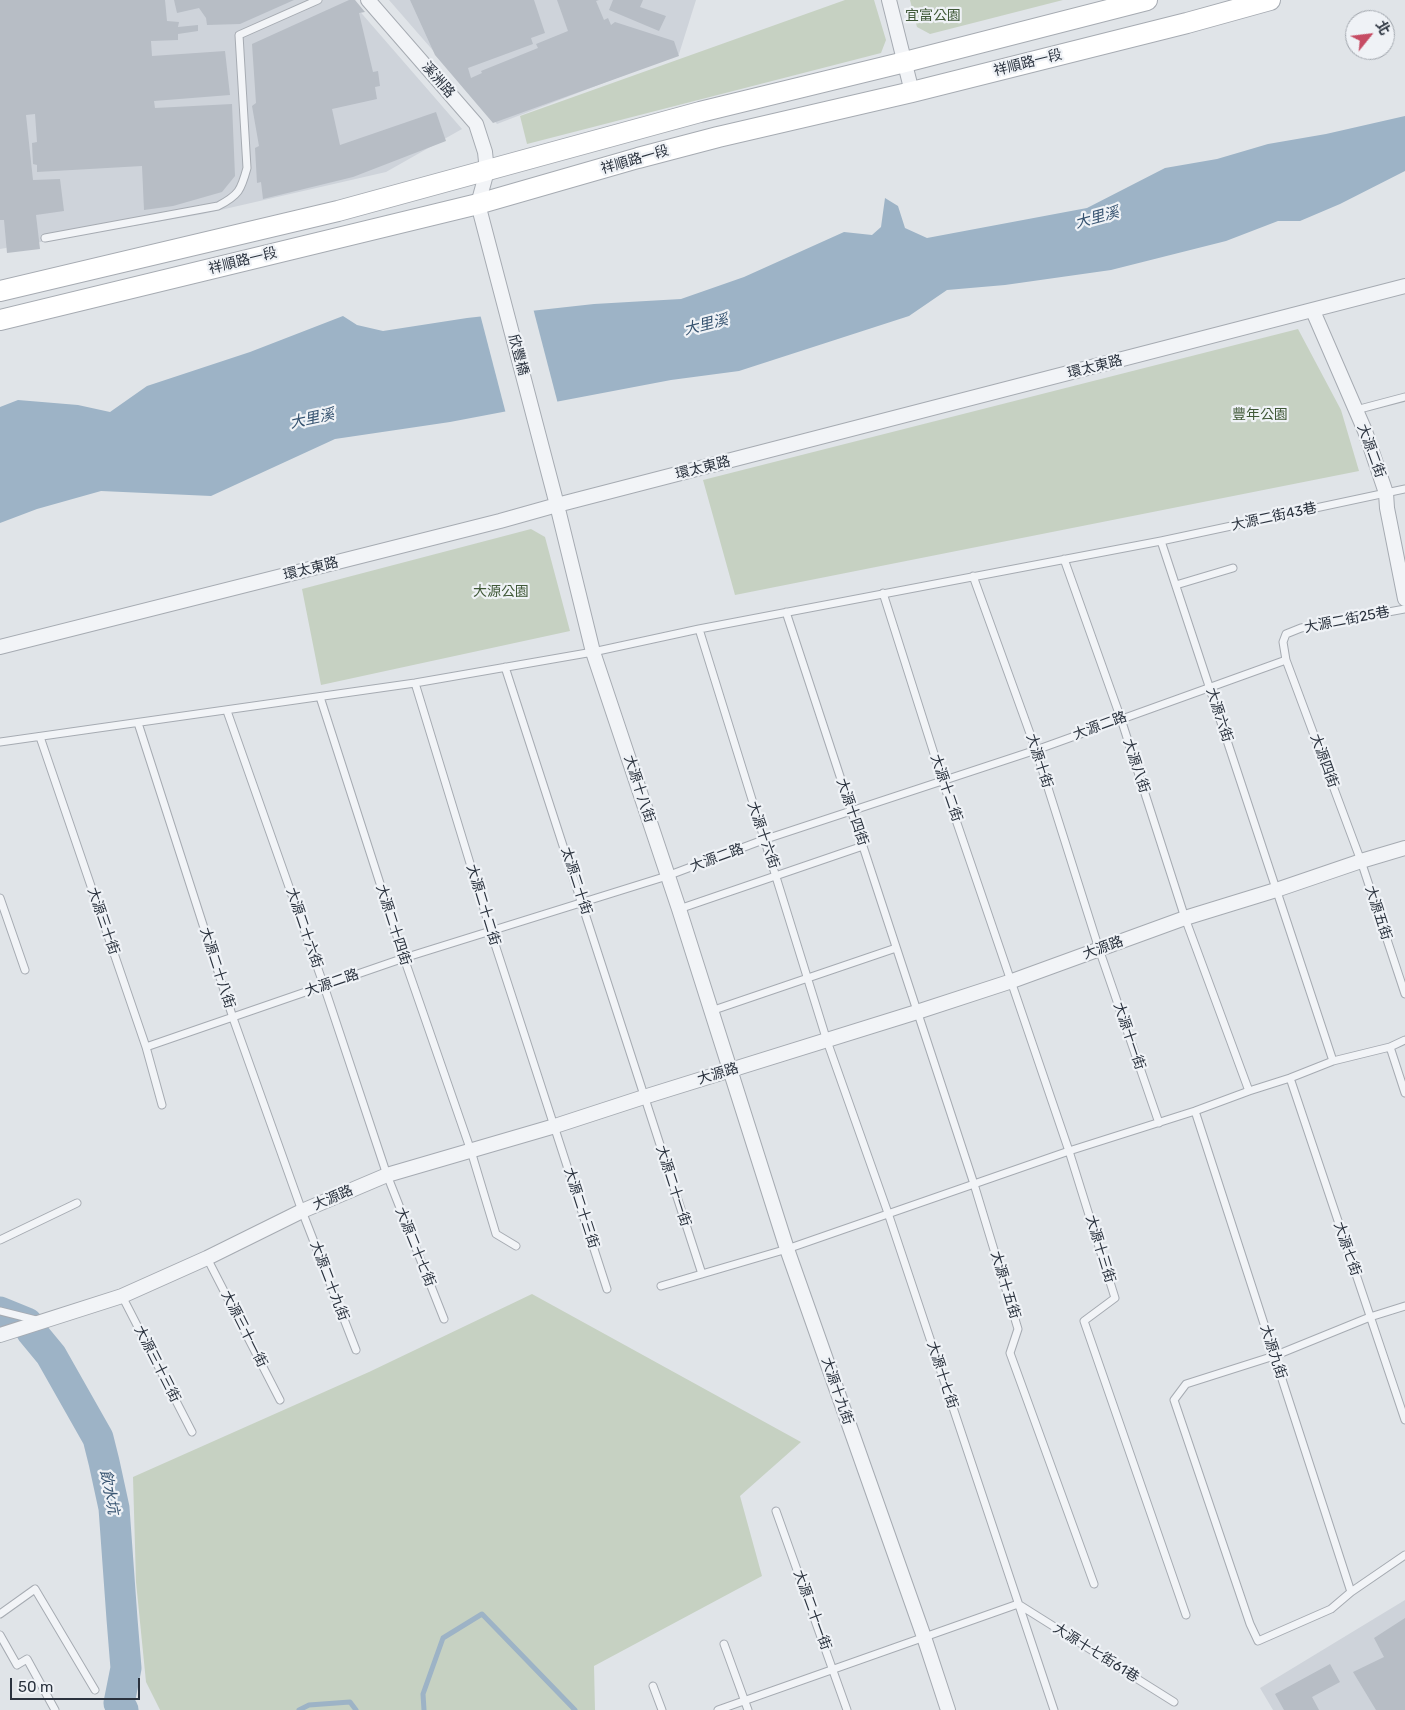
<!DOCTYPE html>
<html>
<head>
<meta charset="utf-8">
<style>
	body { margin:0 }
	#map { position:relative; width:1405px; height:1710px; overflow:hidden; background:#e0e4e8; font-family:Rubik,"Noto Sans TC",sans-serif }
	canvas { display:block }
	.north { position:absolute; left:1345px; top:10px; width:50px; height:50px; box-sizing:border-box; background:#eff2f6; border:1px solid #a0a5ac; border-radius:50%; rotate:61deg; font-size:14px; font-weight:700; line-height:20px; text-align:center; color:#2a323e }
	.north::after { content:''; display:block; margin:auto; width:18px; height:22px; background:#c64c64; clip-path:polygon(50% 0,100% 100%,50% 72%,0 100%) }
	.scale { position:absolute; left:10px; top:1678px; width:130px; height:22px; box-sizing:border-box; border:2px solid #2a323e; border-top:0; padding-left:6px; font-size:15px; line-height:18px; white-space:nowrap; color:#2a323e; -webkit-text-stroke:4px #eff2f6; paint-order:stroke }
</style>
</head>
<body>
<div id="map">
<canvas width="1405" height="1710"></canvas>
<div class="north">北</div>
<div class="scale">50 m</div>
</div>
<script>
const context = document.querySelector('canvas').getContext('2d');
context.lineJoin = 'round';
function paint(path, color) {
  context.fillStyle = color;
  context.fill(path, 'evenodd');
}
function stroke(path, color, width, dash) {
  context.strokeStyle = color;
  context.lineWidth = width;
  context.lineCap = dash ? 'butt' : 'round';
  context.setLineDash(dash || []);
  context.stroke(path);
}
function label(font, color, halo, rows, align = 'center') {
  context.font = font + ' Rubik,"Noto Sans TC",sans-serif';
  context.lineWidth = 4.5;
  context.setLineDash([]);
  context.textBaseline = 'middle';
  context.strokeStyle = halo;
  context.fillStyle = color;
  for (const [text, x, y, turn = 0] of rows) {
    context.save();
    context.translate(x, y);
    context.rotate((+turn || 0) * Math.PI / 180);
    context.textAlign = isNaN(turn) ? turn : align;
    if (halo) context.strokeText(text, 0, 0);
    context.fillText(text, 0, 0);
    context.restore();
  }
}
paint(new Path2D(`
	M0,0H350L462,129L386,172L203,214L0,249Z
	M389,0H696L679,54L497,124Z
	M1405,1600V1710H1273L1260,1688Z`), '#ced3da');
paint(new Path2D(`
	M845,0H874L886,40L881,53L527,144L520,116Z
	M910,0H1063L930,34L917,27Z
	M1298,329L1341,410L1359,471L735,595L703,480Z
	M531,529L545,537L570,631L321,685L302,589Z
	M532,1294L801,1442L740,1496L762,1576L594,1666L595,1710H160L146,1682L136,1582L133,1477L369,1372Z`), '#c6d1c2');
paint(new Path2D(`
	M1405,116V171L1340,204L1300,221H1278L1226,241L1111,270L1005,285L947,290L909,316L739,371L671,380L450,422L335,439L211,496L101,491L37,509L0,523V407L18,400L78,405L110,412L147,386L250,352L343,316L357,325L383,331L467,318L594,304L681,299L744,277L844,232L872,235L881,227L885,198L898,206L905,228L927,238L1087,208L1165,168L1217,159L1268,144L1326,134Z`), '#9db3c6');
paint(new Path2D(`
	M533,308L558,404L506,414L480,314Z`), '#e0e4e8');
stroke(new Path2D(`
	M299,1710L309,1705L350,1702L356,1710
	M424,1710L423,1694L443,1638L482,1614L575,1710`), '#9db3c6', 5);
stroke(new Path2D(`
	M0,1312L27,1323L32,1332L51,1355L98,1438L104,1462L114,1508L122,1619L126,1668L119,1703L123,1710`), '#9db3c6', 31);
paint(new Path2D(`
	M0,0H165L167,21L179,22L178,27L198,25V31L178,34V40L151,41L152,56L225,51L230,95L154,101L155,108L232,104L235,176L222,192L173,206L144,210L142,166L37,172V165L33,164L32,143L37,142L35,114L26,115L33,180L60,179L64,211L36,215L40,249L7,253L4,220H0Z
	M174,0H294L240,24L207,25L206,18L199,8L177,13Z
	M349,0H355L365,12L359,13L373,72L378,71L380,86L375,87L377,99L332,109L340,145L436,112L446,141L353,177L263,199L261,182L257,183L255,148L259,146L252,106L256,103L252,44Z
	M410,0H534L545,33L531,38L533,44L468,68L471,78L482,73L481,71L538,48L536,44L568,31L557,0H599L596,1L604,20L608,18L611,25L615,22L674,41L679,56L493,123L435,55Z
	M613,0H643L640,7L666,16L659,31L609,10Z
	M1405,1618V1710H1376L1353,1672L1384,1657L1374,1638Z
	M1330,1664L1340,1682L1312,1697L1319,1710H1284L1275,1694Z`), '#b7bdc5');
const lane = new Path2D(`
	M45,238L218,206C239,195 241,190 247,168L239,35L318,0
	M1356,410L1405,397
	M1161,541L1333,1061
	M1064,559L1121,719L1185,918L1249,1091
	M973,576L1036,750L1099,949L1159,1123
	M1176,585L1233,568
	M883,593L943,782L1069,1151L1115,1298L1084,1321L1186,1615
	M1405,609L1301,628L1286,634L1283,642L1286,660L1361,861L1405,994
	M786,612L974,1184L1018,1329L1010,1353L1094,1584
	M699,629L827,1041L888,1213L1054,1710
	M505,667C572,869 635,1072 702,1274
	M415,683L491,932L607,1289
	M320,697L404,958L471,1151L496,1234L516,1246
	M227,711L324,986L387,1175L444,1319
	M138,723L233,1018L302,1211L356,1350
	M40,737L146,1047L162,1105
	M0,742L415,683L593,652L699,629L1161,541L1405,489
	M0,898L25,970
	M679,909L863,846
	M711,1011L896,948
	M146,1047L404,958L667,876L763,840L1036,750L1286,660
	M1390,1047L1405,1093
	M1290,1078L1405,1420
	M1195,1111L1351,1592
	M0,1240L77,1203
	M207,1258L280,1400
	M661,1286L787,1249L1069,1151L1195,1111L1249,1091L1290,1078L1333,1061L1390,1047L1405,1040
	M122,1296L192,1432
	M1405,1306L1370,1317L1274,1356L1186,1384L1174,1400L1250,1624L1258,1641L1331,1609L1351,1592L1405,1555
	M0,1311L36,1320
	M776,1511L847,1710
	M0,1614L35,1589L95,1690
	M0,1635L17,1665L27,1659L55,1710
	M724,1644L748,1710
	M653,1686L662,1710
	M718,1710L1018,1604L1174,1702`);
const street = new Path2D(`
	M368,0L476,124L485,152L487,171L478,204L557,505L593,652L679,909L787,1249L924,1637L948,1710
	M889,0L912,92
	M1313,311L1365,431L1386,493L1387,508L1405,599
	M0,647L500,521L557,505L1405,286
	M0,1335L122,1296L207,1258L302,1211L387,1175L555,1126L644,1097L917,1012L1012,981L1185,918L1276,890L1361,861L1405,848`);
const secondary = new Path2D(`
	M0,291L338,211L700,112L905,62L1147,0
	M0,320L478,204L638,158L718,137L912,92L1187,23L1270,0`);
stroke(lane, '#a6abb2', 9);
stroke(street, '#a6abb2', 16);
stroke(secondary, '#a6abb2', 22);
stroke(lane, '#f2f4f7', 7);
stroke(street, '#f2f4f7', 14);
stroke(secondary, '#fff', 20);
label('14px', '#405938', '#eff2f6', [
	["宜富公園",933,16],
	["豐年公園",1260,415],
	["大源公園",501,592]
]);
label('14px', '#2a323e', '#eff2f6', [
	["祥順路一段",1028,63,-14],
	["溪洲路",438,80,49],
	["祥順路一段",635,160,-16],
	["祥順路一段",243,261,-14],
	["欣豐橋",518,355,75],
	["環太東路",1095,367,-14],
	["大源二街",1371,451,70],
	["環太東路",703,468,-14],
	["大源二街43巷",1274,517,-12],
	["環太東路",311,569,-14],
	["大源二街25巷",1347,620,-11],
	["大源六街",1219,715,72],
	["大源二路",1100,726,-20],
	["大源十街",1039,761,72],
	["大源四街",1324,761,70],
	["大源八街",1136,766,72],
	["大源十二街",946,788,71],
	["大源十八街",639,789,72],
	["大源十四街",852,812,71],
	["大源十六街",763,835,71],
	["大源二路",717,858,-20],
	["太源二十街",576,881,72],
	["大源二十二街",483,905,73],
	["大源五街",1378,913,72],
	["大源三十街",103,921,71],
	["大源二十四街",393,925,72],
	["大源二十六街",304,928,71],
	["大源路",1103,948,-20],
	["大源二十八街",217,968,72],
	["大源二路",332,983,-19],
	["大源十一街",1129,1036,71],
	["大源路",718,1074,-17],
	["大源二十一街",673,1186,72],
	["大源路",333,1198,-23],
	["大源二十三街",581,1208,72],
	["大源二十七街",415,1247,68],
	["大源十三街",1100,1249,73],
	["大源七街",1347,1249,71],
	["大源二十九街",329,1281,69],
	["大源十五街",1005,1285,73],
	["大源三十一街",244,1329,63],
	["大源九街",1273,1352,72],
	["大源三十三街",157,1364,63],
	["大源十七街",942,1375,72],
	["大源十九街",837,1391,71],
	["大源二十一街",812,1610,70],
	["大源十七街61巷",1096,1653,32]
]);
label('italic 15px', '#365370', '#eff2f6', [
	["大里溪",1097,218,-15],
	["大里溪",706,325,-14],
	["大里溪",312,419,-12],
	["飲水坑",109,1492,79]
]);
</script>
</body>
</html>
